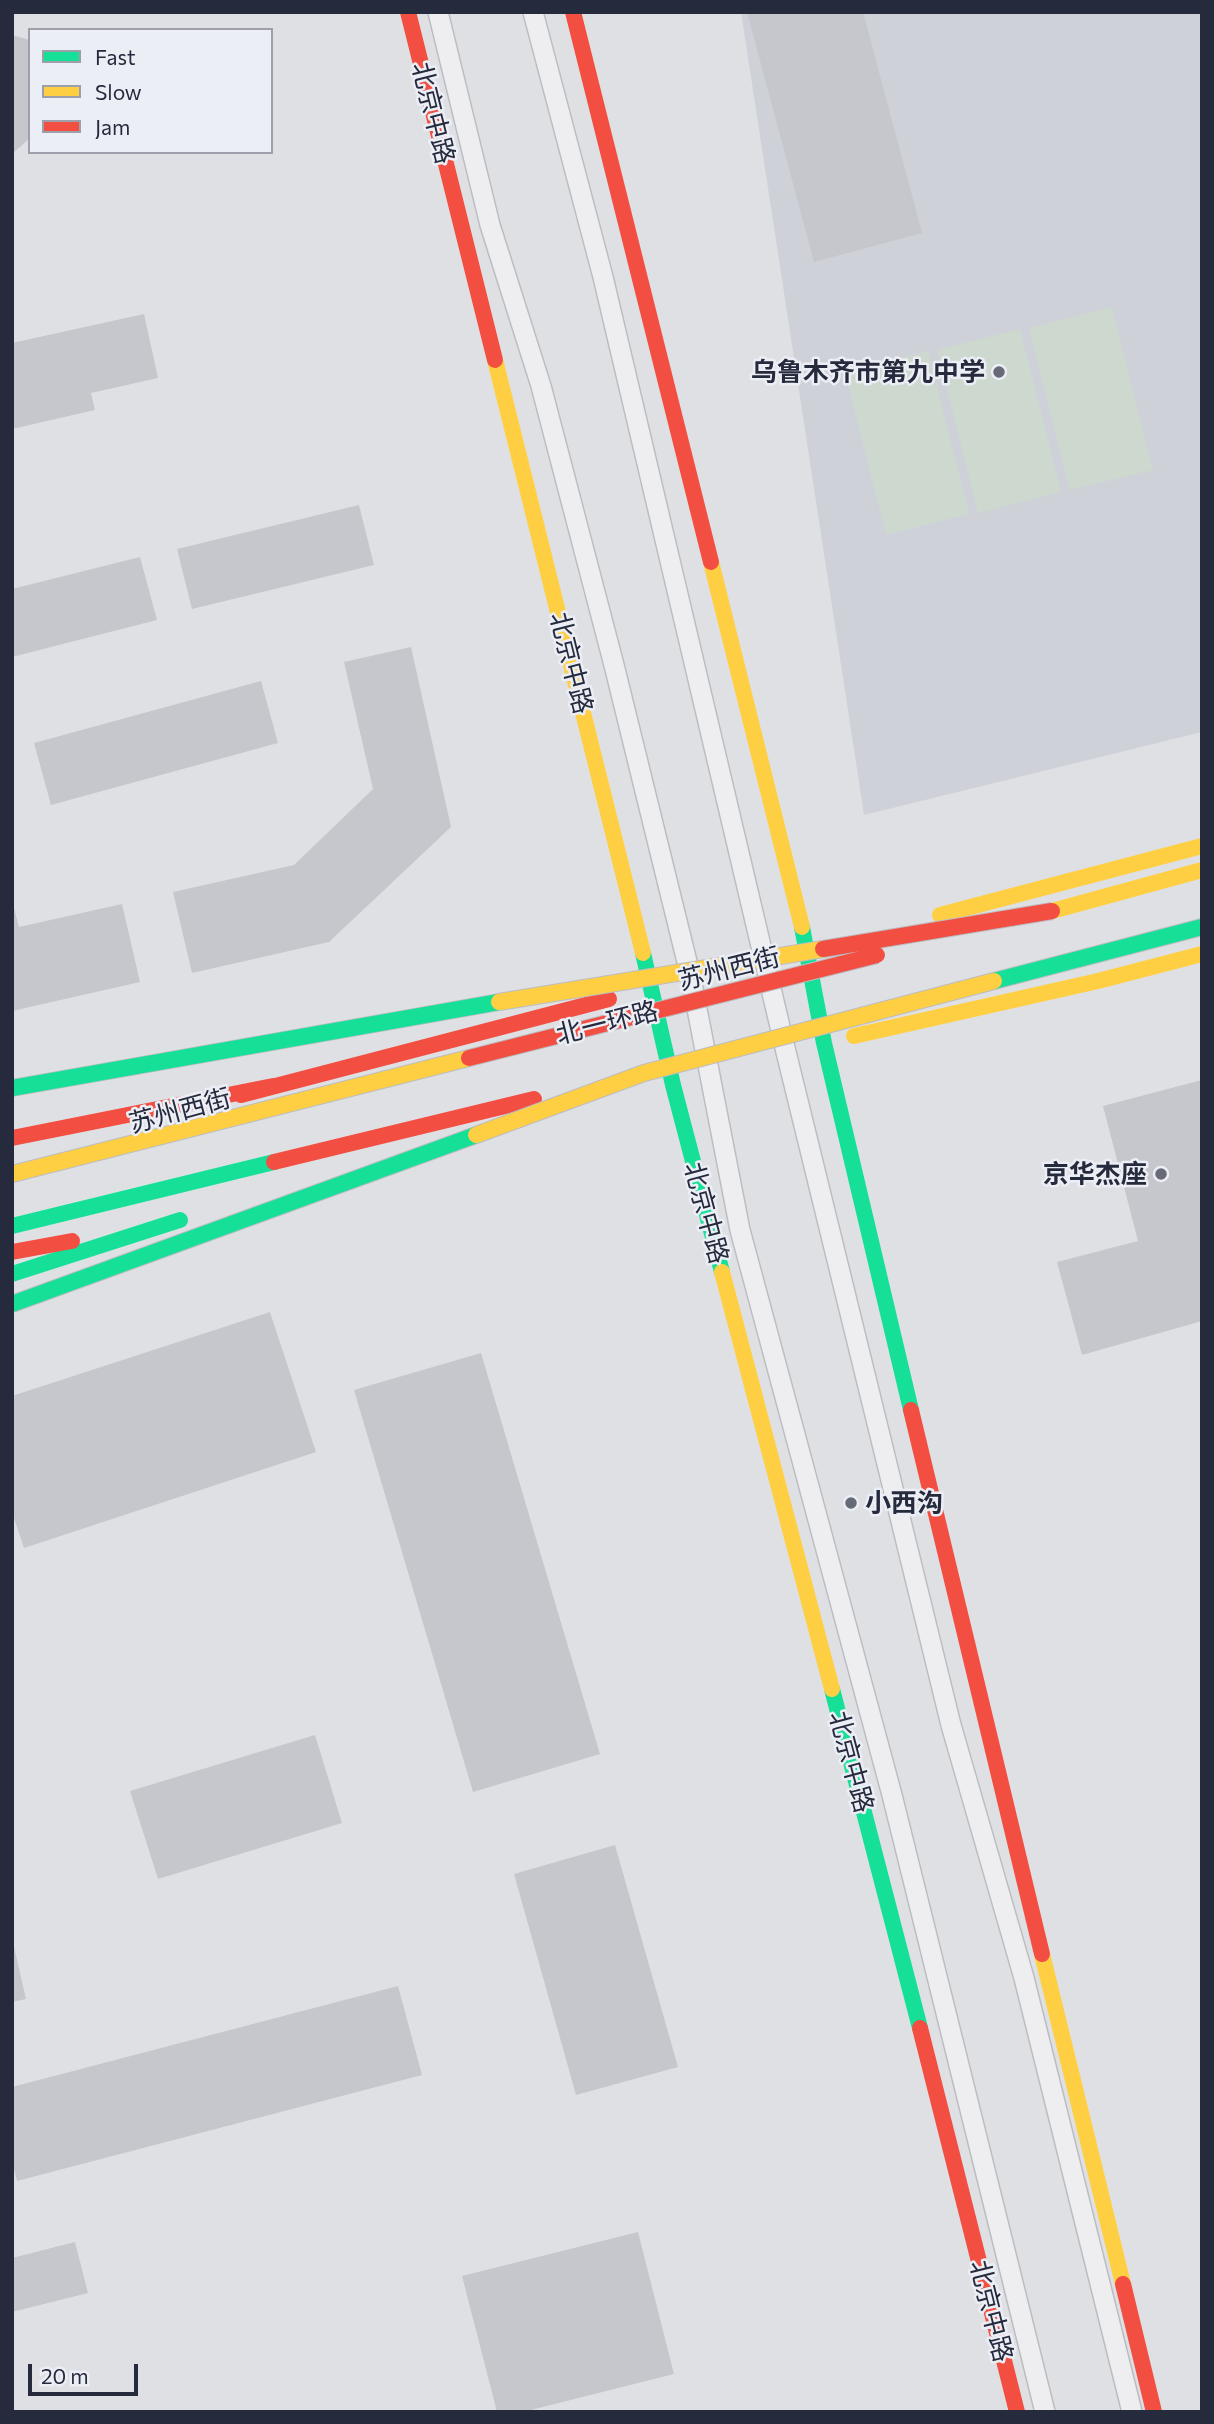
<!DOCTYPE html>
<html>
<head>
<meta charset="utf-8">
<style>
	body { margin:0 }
	#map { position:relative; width:1214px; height:2424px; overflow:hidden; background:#dfe0e4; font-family:Commissioner,sans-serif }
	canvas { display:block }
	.frame { position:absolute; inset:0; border:14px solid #262a3d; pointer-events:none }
	.legend { position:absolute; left:28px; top:28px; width:245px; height:126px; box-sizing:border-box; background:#eceef5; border:2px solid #9da0ab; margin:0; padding:9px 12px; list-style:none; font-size:21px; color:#262a3d }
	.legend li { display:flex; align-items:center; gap:14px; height:35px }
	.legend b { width:35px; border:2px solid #9da0ab }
	.scale { position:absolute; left:28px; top:2364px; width:110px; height:32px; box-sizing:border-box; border:4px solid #262a3d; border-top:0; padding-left:9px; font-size:21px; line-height:24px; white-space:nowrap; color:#262a3d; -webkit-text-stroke:5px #eceef5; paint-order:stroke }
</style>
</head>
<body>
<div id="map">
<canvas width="1214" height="2424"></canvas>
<div class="frame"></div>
<ul class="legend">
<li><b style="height:9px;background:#16e098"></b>Fast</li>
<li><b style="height:9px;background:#ffcf43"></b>Slow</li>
<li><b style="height:9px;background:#f24e42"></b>Jam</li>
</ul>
<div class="scale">20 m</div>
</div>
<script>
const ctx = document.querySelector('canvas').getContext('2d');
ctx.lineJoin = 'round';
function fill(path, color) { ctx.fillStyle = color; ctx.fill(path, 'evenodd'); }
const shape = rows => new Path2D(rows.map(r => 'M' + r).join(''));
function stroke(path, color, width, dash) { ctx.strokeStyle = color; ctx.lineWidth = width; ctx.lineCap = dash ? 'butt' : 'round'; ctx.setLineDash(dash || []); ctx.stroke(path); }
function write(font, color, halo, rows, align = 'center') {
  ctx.font = font + ' Commissioner,"Noto Sans SC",sans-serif'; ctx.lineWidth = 5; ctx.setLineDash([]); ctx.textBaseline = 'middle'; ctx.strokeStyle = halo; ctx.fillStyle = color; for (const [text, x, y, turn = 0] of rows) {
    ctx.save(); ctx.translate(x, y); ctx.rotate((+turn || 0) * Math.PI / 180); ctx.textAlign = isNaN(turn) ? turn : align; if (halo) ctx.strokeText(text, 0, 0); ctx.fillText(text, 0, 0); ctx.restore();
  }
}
const built = shape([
	[741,12,1202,12,1202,732,864,815]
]);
const green = shape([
	[1112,307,1153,470,1070,490,1029,328],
	[1020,329,1061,492,978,513,937,350],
	[928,351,969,514,886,535,845,372]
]);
const building = shape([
	[747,12,863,12,922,233,814,262],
	[12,35,30,40,30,138,12,154],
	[144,314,158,378,91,393,95,410,12,429,12,343],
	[359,505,374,565,192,609,177,549],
	[140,557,157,620,12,657,12,589],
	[411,647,451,827,329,942,192,973,173,892,294,865,373,789,344,662],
	[261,681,278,743,51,805,34,743],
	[13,904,19,927,122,904,140,982,12,1011],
	[1202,1080,1202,1321,1082,1355,1057,1262,1138,1241,1103,1106],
	[270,1312,316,1452,24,1548,12,1512,12,1396],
	[481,1353,600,1754,473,1792,354,1390],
	[315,1735,342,1823,158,1879,130,1791],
	[615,1845,678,2067,576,2095,514,1874],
	[12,1938,26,1999,12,2002],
	[398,1986,422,2075,17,2181,12,2161,12,2087],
	[638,2232,674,2374,523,2412,497,2412,462,2276],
	[75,2242,88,2293,12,2312,12,2258]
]);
const lane = shape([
	[438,12,490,225,541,386,614,665,691,978,740,1230,892,1795,1045,2412],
	[533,12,603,277,786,1052,951,1725,1024,1978,1132,2412]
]);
const fast = shape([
	[802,927,824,1043,911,1410],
	[643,953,673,1085,722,1272],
	[12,1226,274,1162],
	[12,1274,180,1220],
	[832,1689,920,2028]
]);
const slow = shape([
	[495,360,643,953],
	[711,562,802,927],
	[1052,911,1202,870],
	[940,915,1202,846],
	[854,1036,1098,981,1202,954],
	[722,1272,832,1689],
	[1042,1954,1123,2284]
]);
const jam = shape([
	[408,12,495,360],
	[573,12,711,562],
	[241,1095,609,999],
	[12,1138,273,1086],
	[274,1162,534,1099],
	[12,1252,72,1241],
	[911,1410,1042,1954],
	[920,2028,1017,2412],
	[1123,2284,1154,2412]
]);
const fastBridge = shape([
	[994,981,1202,927],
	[12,1088,499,1002],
	[12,1304,476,1135]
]);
const slowBridge = shape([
	[499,1002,823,949],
	[476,1135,644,1073,994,981],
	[12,1174,469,1058]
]);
const jamBridge = shape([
	[823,949,1052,911],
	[469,1058,877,955]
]);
const markers = [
	[999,372,7,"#676a77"],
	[1161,1174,7,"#676a77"],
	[851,1503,7,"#676a77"]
];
const streetNames = [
	["北京中路",433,113,76],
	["北京中路",571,663,76],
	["苏州西街",729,969,-14],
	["北一环路",607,1023,-14],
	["苏州西街",180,1111,-15],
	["北京中路",706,1213,75],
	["北京中路",851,1762,75],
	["北京中路",991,2311,76]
];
const poiNames = [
	["乌鲁木齐市第九中学",985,372],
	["京华杰座",1147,1174],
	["小西沟",865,1503,"left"]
];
fill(built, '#cfd1d9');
fill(green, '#cdd8cf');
fill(building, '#c6c7cd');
stroke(lane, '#bcbdc1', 22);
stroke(lane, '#eeeef1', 19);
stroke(fast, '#16e098', 16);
stroke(slow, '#ffcf43', 16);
stroke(jam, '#f24e42', 16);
stroke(fastBridge, '#bbbdc2', 18, []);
stroke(slowBridge, '#bbbdc2', 18, []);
stroke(jamBridge, '#bbbdc2', 18, []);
stroke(fastBridge, '#16e098', 16);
stroke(slowBridge, '#ffcf43', 16);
stroke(jamBridge, '#f24e42', 16);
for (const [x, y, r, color] of markers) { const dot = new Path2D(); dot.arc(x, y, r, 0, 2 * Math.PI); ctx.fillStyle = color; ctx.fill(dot); stroke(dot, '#eceef5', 2.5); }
write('26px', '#262a3d', '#eceef5', streetNames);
write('bold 26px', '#262a3d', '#eceef5', poiNames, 'right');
</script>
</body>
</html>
